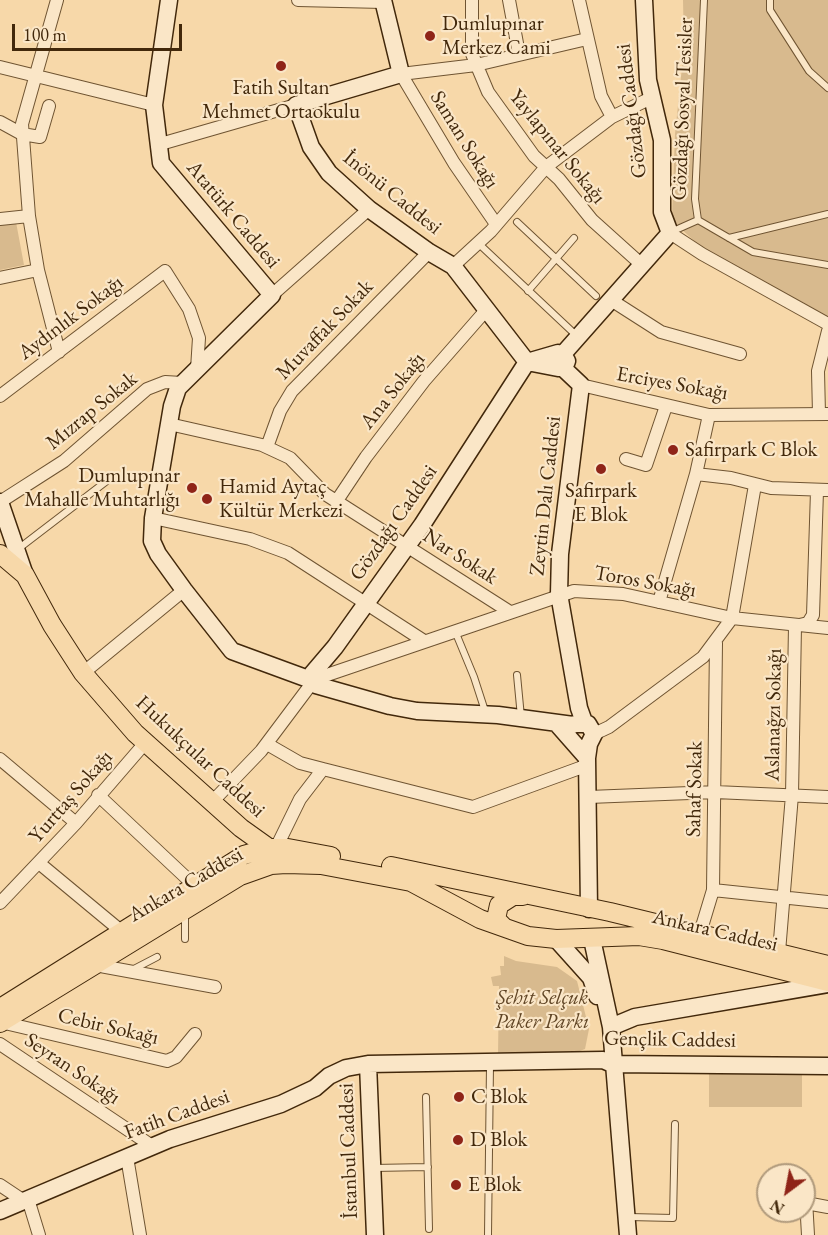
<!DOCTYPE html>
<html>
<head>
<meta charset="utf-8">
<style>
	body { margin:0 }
	#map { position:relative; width:828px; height:1235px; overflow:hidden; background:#f7d8a9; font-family:"EB Garamond",serif }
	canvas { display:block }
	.north { position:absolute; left:756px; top:1163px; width:60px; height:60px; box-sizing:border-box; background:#fae6c7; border:2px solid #b09a7c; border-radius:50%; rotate:212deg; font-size:16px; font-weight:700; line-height:24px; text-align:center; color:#42280b }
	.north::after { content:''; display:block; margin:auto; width:21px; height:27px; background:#8f2418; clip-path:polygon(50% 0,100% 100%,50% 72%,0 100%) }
	.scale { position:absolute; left:12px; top:24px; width:170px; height:27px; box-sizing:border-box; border:3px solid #42280b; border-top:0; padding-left:8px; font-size:18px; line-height:21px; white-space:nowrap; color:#42280b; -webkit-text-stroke:4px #fae6c7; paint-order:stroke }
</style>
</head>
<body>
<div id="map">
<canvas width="828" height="1235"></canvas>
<div class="north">N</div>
<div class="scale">100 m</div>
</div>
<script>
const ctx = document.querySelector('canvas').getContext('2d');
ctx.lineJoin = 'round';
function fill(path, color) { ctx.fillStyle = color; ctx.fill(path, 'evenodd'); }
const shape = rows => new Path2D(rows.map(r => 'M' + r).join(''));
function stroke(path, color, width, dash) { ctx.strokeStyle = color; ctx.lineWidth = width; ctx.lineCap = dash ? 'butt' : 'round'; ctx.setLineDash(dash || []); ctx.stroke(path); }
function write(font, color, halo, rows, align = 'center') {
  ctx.font = font + ' "EB Garamond",serif'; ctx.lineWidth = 4.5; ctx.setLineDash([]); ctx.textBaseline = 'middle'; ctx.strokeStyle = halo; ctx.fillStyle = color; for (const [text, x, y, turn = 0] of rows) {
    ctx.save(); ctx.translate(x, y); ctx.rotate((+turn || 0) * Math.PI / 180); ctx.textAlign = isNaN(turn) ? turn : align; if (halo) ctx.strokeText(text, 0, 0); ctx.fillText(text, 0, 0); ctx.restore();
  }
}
const green = shape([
	[683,0,828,0,828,316,703,249,679,227,672,216,675,134,684,48],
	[16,222,24,265,0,270,0,225],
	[504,956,516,961,557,967,577,981,589,1029,585,1049,572,1054,498,1055,499,986,493,986,491,977,501,975,500,966,504,966],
	[709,1067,802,1067,802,1107,709,1107]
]);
const lane = shape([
	[770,0,770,10,809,71,828,88],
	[698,220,695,199,704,0],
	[698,220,753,252,828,265],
	[517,222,596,296],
	[671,232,698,220],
	[729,238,828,214],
	[478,243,578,337],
	[528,291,574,238],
	[18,549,108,480],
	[455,631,474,677,486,714],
	[517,675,521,717],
	[185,913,185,939],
	[132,970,157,957],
	[426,1097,429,1229],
	[373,1168,428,1167],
	[629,1217,673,1218,675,1124],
	[488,1235,490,1065]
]);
const street = shape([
	[298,0,383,2],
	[472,0,472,54,488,92,534,156,559,179,592,220,642,265],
	[509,0,519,54],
	[579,0,601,96,612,117],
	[0,67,154,105],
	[0,122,22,134,40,137,49,106],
	[157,145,296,105],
	[0,219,29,216],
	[496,224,454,163,401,74,476,65,587,39],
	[670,233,702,254,828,324],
	[453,266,491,231,546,167,612,117,651,98],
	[38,270,29,216,22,124,57,0],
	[0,278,38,270,59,352],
	[272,295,369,209],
	[611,300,661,332,740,354],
	[581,385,709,415,828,414],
	[0,396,165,271,189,309,199,338,197,369],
	[819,414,818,371,828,331],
	[169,424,262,445,290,458,325,494,510,612],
	[267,447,280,411,292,391,429,252],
	[626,459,646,465,666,406],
	[696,474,709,415],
	[0,502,64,461,147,389,165,382,182,383],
	[336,502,366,457,424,381,487,309],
	[153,518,250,539,288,553,424,641],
	[659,602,696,474,731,478,771,488,828,490],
	[83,673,184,590],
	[324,676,574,591,623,594,732,618,828,628],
	[594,734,609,727,703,657,732,618,755,485],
	[267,744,300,763,323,769],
	[0,759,76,823],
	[98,795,195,886],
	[589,797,715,792,828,797],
	[212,802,261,751,312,683],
	[276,848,300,799,323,769,473,807,588,765],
	[39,863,121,931],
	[713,890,828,902],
	[0,903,76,823,145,743],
	[700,933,713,890,716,643],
	[779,952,792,795,795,626,808,623,813,615,817,491],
	[95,965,215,987],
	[1,1022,167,1061,176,1057,195,1034],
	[0,1044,152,1146],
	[127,1157,140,1235],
	[805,1182,808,1235],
	[0,1185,24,1201],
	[28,1199,39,1235],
	[806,1203,828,1207]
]);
const secondary = shape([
	[169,0,154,105,161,163,272,295,178,388,172,406,153,518,152,541,158,554,184,590,232,651,311,680],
	[383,0,401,74,296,105,311,147,329,173,369,209,429,252,453,266,527,362,558,368,565,366,567,361,563,354,558,353,527,362],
	[563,354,670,233,662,212,662,140,648,80,644,0],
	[563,368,581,385,560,554,559,594,579,708,584,722],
	[0,502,25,575],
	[312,674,335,647,422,525,527,362],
	[312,674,311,680,316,685,390,706,417,711,498,715,573,725],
	[575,724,588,724,594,734,589,744,587,758,589,909],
	[558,725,587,758],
	[556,939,591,978,597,996],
	[592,939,611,1027,628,1235],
	[611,1027,635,1017,828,984],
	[368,1064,375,1235],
	[0,1211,170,1139,281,1104,315,1088,329,1076,346,1068,368,1064,603,1060,612,1064,828,1066]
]);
const primary = shape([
	[0,554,25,575,52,625,83,673,135,733,241,828,269,848],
	[391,866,610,912,828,965],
	[505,928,496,919,499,905,513,896,523,896],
	[5,1005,244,855,269,848,288,848,331,856],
	[0,1023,240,876,271,865,286,864,321,865,411,882,480,919,528,936,556,939,639,936,663,940,828,982]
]);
const markers = [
	[430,36,6,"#8f2418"],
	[281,66,6,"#8f2418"],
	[673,450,6,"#8f2418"],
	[601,469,6,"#8f2418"],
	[192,488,6,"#8f2418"],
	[207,499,6,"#8f2418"],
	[459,1097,6,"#8f2418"],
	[458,1140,6,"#8f2418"],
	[456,1185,6,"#8f2418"]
];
const poiNames = [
	["Dumlupınar",442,24],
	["Merkez Cami",442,48],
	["Fatih Sultan",281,88,"center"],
	["Mehmet Ortaokulu",281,112,"center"],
	["Safirpark C Blok",685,450],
	["Dumlupınar",180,476,"right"],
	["Mahalle Muhtarlığı",180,500,"right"],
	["Hamid Aytaç",219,487],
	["Kültür Merkezi",219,511],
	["Safirpark",601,491,"center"],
	["E Blok",601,515,"center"],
	["C Blok",471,1097],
	["D Blok",470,1140],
	["E Blok",468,1185]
];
const streetNames = [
	["Gözdağı Sosyal Tesisler",683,109,-88],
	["Gözdağı Caddesi",632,111,-97],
	["Saman Sokağı",464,140,58],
	["Yaylapınar Sokağı",557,147,51],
	["İnönü Caddesi",392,193,39],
	["Atatürk Caddesi",233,215,50],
	["Aydınlık Sokağı",71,318,-37],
	["Muvaffak Sokak",325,330,-46],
	["Erciyes Sokağı",672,384,10],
	["Ana Sokağı",393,391,-52],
	["Mızrap Sokak",92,411,-39],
	["Zeytin Dalı Caddesi",546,496,-84],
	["Gözdağı Caddesi",394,523,-55],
	["Nar Sokak",460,557,33],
	["Toros Sokağı",645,582,10],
	["Aslanağzı Sokağı",774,715,-89],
	["Hukukçular Caddesi",200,757,43],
	["Sahaf Sokak",695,789,-89],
	["Yurttaş Sokağı",71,797,-49],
	["Ankara Caddesi",186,885,-30],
	["Ankara Caddesi",715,931,13],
	["Cebir Sokağı",108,1027,13],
	["Gençlik Caddesi",670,1040,1],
	["Seyran Sokağı",72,1069,34],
	["Fatih Caddesi",177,1115,-20],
	["İstanbul Caddesi",349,1151,-92]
];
const parkNames = [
	["Şehit Selçuk",542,998],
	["Paker Parkı",542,1022]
];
fill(green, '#d8ba8e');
stroke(lane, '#6f5432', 8);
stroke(street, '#6f5432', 14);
stroke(secondary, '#42280b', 19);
stroke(primary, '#42280b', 20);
stroke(lane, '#fae6c7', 6);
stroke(street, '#fae6c7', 12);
stroke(secondary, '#fae6c7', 16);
stroke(primary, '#f7d8a9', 18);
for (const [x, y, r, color] of markers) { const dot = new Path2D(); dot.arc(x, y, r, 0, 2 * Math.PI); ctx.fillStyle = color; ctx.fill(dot); stroke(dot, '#fae6c7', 2); }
write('21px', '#42280b', '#fae6c7', poiNames, 'left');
write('21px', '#42280b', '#fae6c7', streetNames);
write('italic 21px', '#604525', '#fae6c7', parkNames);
</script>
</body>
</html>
